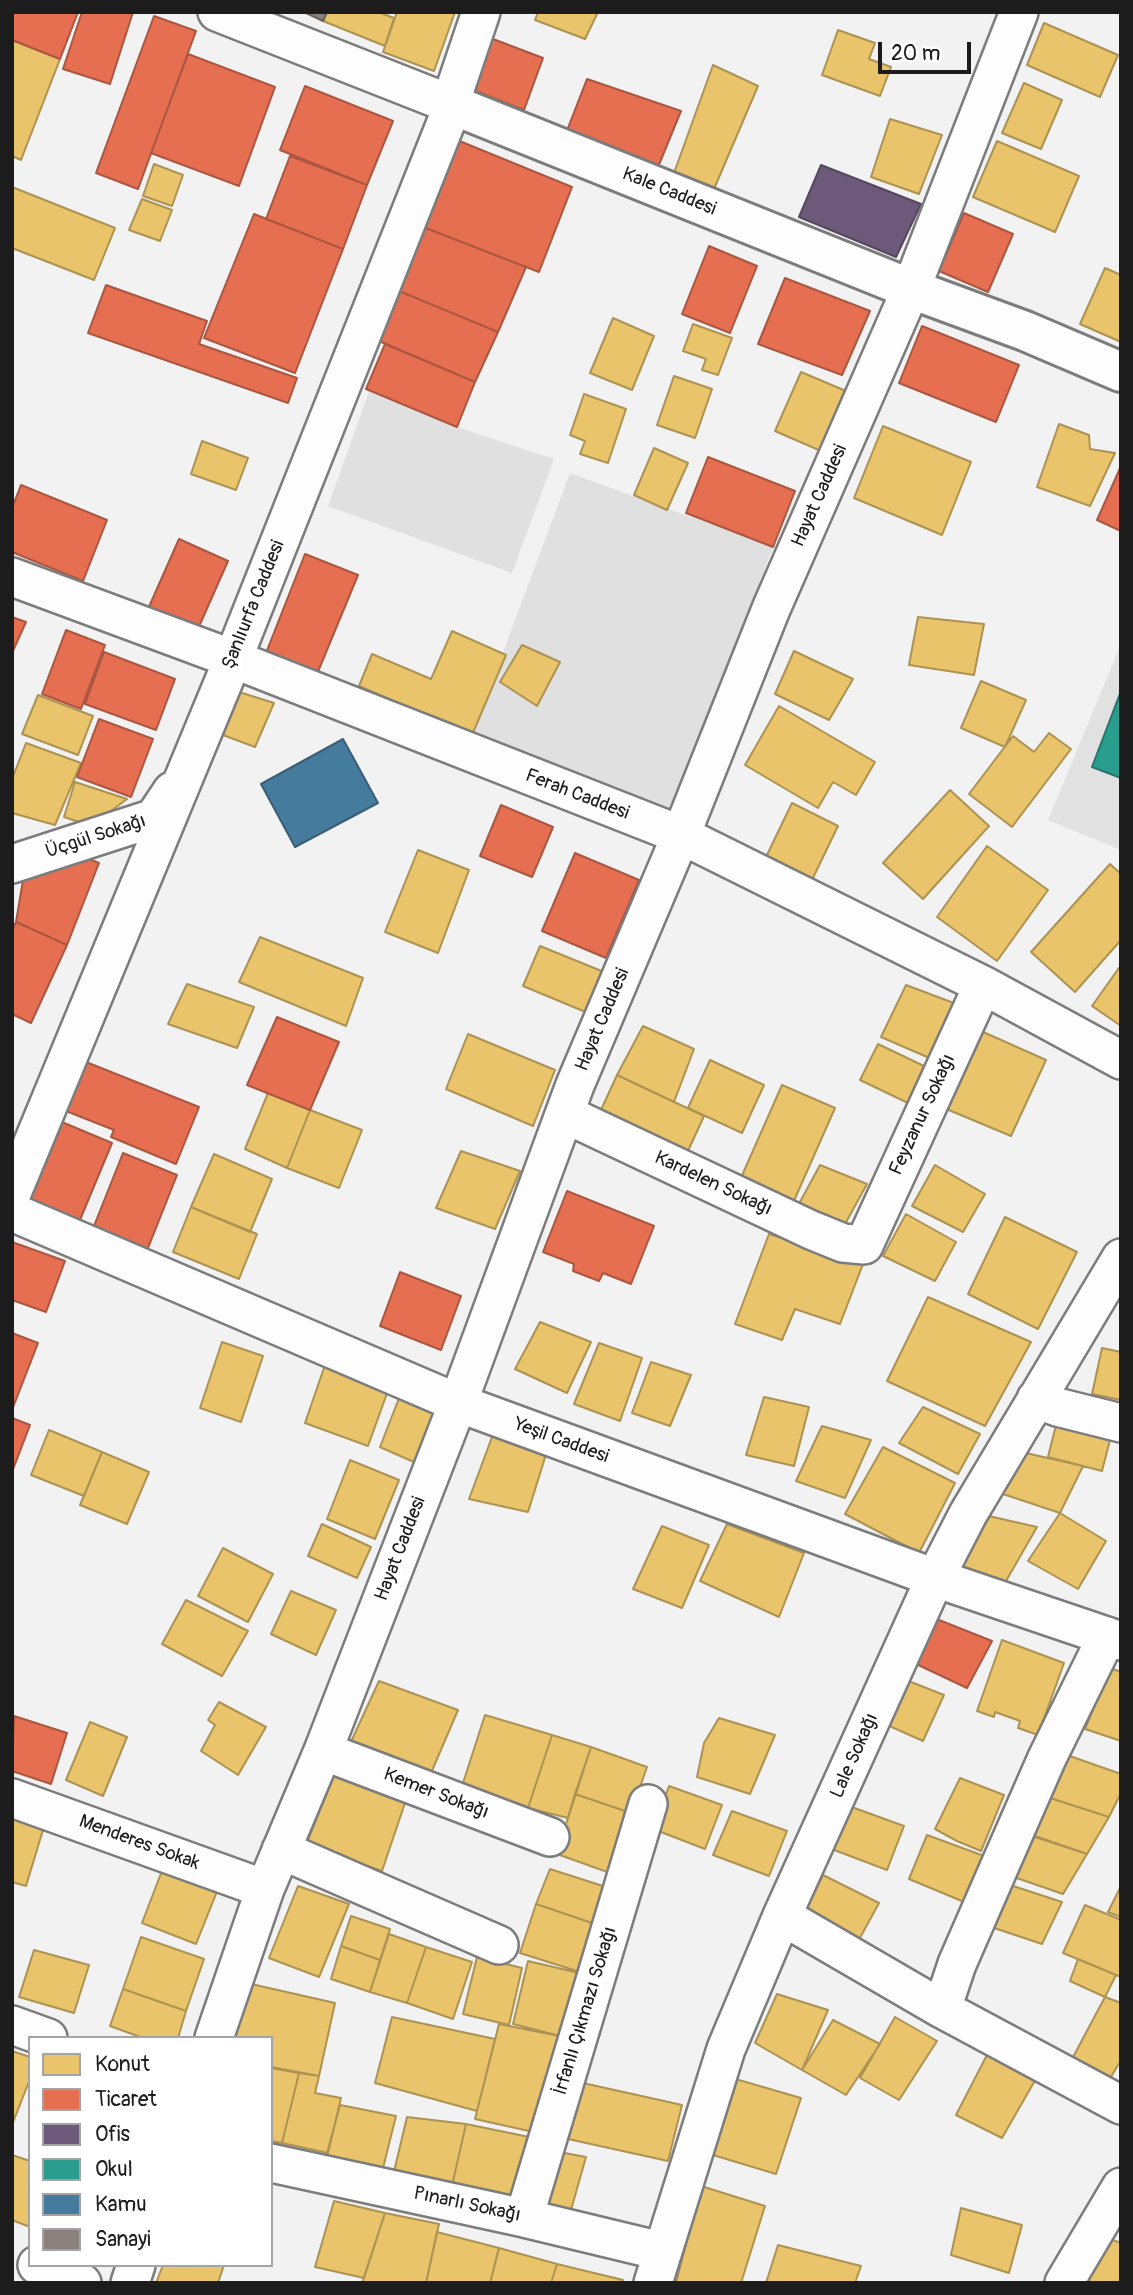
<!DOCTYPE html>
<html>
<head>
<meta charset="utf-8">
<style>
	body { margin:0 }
	#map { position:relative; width:1133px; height:2295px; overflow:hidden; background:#f2f2f2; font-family:Pangolin,sans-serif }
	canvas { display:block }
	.frame { position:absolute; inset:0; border:14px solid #1c1c1c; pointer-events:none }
	.legend { position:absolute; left:28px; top:2036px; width:245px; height:231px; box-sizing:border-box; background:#fff; border:2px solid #a4a4a4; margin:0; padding:9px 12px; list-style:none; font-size:21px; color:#1c1c1c }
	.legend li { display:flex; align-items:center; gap:14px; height:35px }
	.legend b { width:35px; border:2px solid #a4a4a4 }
	.scale { position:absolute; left:878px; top:42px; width:93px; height:32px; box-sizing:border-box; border:4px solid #1c1c1c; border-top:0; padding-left:9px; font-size:21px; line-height:24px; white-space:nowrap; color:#1c1c1c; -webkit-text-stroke:5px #fff; paint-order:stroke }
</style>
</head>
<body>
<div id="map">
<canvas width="1133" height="2295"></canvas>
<div class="frame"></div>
<ul class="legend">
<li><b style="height:19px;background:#e9c46a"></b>Konut</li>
<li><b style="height:19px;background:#e76f51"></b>Ticaret</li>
<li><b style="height:19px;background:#6d597a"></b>Ofis</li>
<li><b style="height:19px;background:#2a9d8f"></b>Okul</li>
<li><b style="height:19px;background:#457b9d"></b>Kamu</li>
<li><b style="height:19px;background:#8a817c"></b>Sanayi</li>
</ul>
<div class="scale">20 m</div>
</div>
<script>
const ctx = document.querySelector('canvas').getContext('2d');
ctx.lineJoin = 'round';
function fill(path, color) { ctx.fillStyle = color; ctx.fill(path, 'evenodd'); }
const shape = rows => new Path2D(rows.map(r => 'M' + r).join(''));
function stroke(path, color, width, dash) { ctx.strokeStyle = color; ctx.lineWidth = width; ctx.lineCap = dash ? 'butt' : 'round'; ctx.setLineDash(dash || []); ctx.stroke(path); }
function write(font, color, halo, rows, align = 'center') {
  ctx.font = font + ' Pangolin,sans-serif'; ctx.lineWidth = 7; ctx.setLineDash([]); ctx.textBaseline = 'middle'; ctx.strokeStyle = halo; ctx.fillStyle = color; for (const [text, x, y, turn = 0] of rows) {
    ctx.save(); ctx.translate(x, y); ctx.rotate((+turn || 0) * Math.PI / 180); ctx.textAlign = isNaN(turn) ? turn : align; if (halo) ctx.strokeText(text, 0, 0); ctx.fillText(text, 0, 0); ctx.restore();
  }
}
const built = shape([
	[1121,644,1121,850,1048,820]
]);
const green = shape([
	[369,392,457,427,554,459,512,573,328,506],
	[570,473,773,547,672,814,472,735]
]);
const homes = shape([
	[327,12,378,12,394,18,385,46,323,21,327,12],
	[397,12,455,12,434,71,383,52,397,12],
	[538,12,598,12,585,39,535,20,538,12],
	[1044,23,1118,55,1100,97,1027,65,1044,23],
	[838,30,875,43,869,59,891,67,880,96,822,75,838,30],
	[12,40,60,59,21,160,12,156,12,40],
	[713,65,758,86,714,189,674,173,713,65],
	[1024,83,1062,100,1041,149,1002,133,1024,83],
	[890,119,942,135,919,194,871,177,890,119],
	[997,141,1079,176,1055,232,973,197,997,141],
	[154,164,183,175,172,206,143,196,154,164],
	[12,187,115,228,94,280,12,248,12,187],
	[142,199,172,210,160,241,129,230,142,199],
	[1105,268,1121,275,1121,342,1080,324,1105,268],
	[613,318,654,336,632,390,590,373,613,318],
	[693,324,732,338,718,375,702,370,706,359,683,351,693,324],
	[801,372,846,391,821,451,775,431,801,372],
	[674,376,712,389,695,438,657,425,674,376],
	[584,394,626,409,608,463,580,454,585,441,570,435,584,394],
	[1059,424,1089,435,1090,449,1115,453,1090,506,1037,487,1059,424],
	[883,426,971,462,942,535,854,498,883,426],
	[202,441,248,458,236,490,191,474,202,441],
	[654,448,688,463,667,510,634,495,654,448],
	[918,617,984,624,974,675,909,665,918,617],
	[452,631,506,655,472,735,359,686,372,654,431,679,452,631],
	[522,645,560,662,537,706,500,682,522,645],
	[794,651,853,679,829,720,775,694,794,651],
	[981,681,1026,700,1005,747,961,728,981,681],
	[239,692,274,703,255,747,223,735,239,692],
	[38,695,93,716,78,755,22,734,38,695],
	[779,706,875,762,856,795,833,782,818,808,745,765,779,706],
	[1049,733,1071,749,1012,827,969,794,1013,736,1034,752,1049,733],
	[26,743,81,763,55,825,12,813,12,779,26,743],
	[75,782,127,799,91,826,64,817,75,782],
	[950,790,989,826,923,899,883,863,950,790],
	[792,803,838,826,811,882,765,859,792,803],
	[987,846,1048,890,997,961,937,917,987,846],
	[418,850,469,870,438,953,385,932,418,850],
	[1110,864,1121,874,1121,940,1075,992,1031,952,1110,864],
	[260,937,363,978,346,1026,239,982,260,937],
	[540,946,604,972,588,1013,523,986,540,946],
	[1121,965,1121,1026,1092,1006,1121,965],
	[187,984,254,1007,237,1048,168,1024,187,984],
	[906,985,959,1005,934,1060,881,1037,906,985],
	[643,1026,694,1049,674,1102,617,1075,643,1026],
	[981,1031,1046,1060,1011,1136,944,1108,981,1031],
	[468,1034,555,1070,533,1126,446,1089,468,1034],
	[878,1044,926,1067,908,1103,860,1080,878,1044],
	[710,1060,764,1085,742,1133,688,1108,710,1060],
	[617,1075,704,1116,682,1164,595,1123,617,1075],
	[782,1085,835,1108,793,1203,740,1180,782,1085],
	[268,1093,310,1110,287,1168,245,1149,268,1093],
	[310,1110,362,1130,339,1188,287,1168,310,1110],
	[461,1151,520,1171,495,1229,436,1208,461,1151],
	[214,1154,272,1179,250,1232,191,1207,214,1154],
	[820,1165,867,1184,839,1235,794,1213,820,1165],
	[935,1165,985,1194,963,1232,912,1206,935,1165],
	[191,1207,257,1234,239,1279,173,1252,191,1207],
	[906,1214,956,1242,935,1281,883,1256,906,1214],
	[1005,1217,1077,1252,1038,1329,968,1294,1005,1217],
	[769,1234,863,1264,840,1324,795,1309,782,1340,735,1324,769,1234],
	[928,1297,1031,1342,985,1426,887,1381,928,1297],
	[540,1322,591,1342,567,1393,515,1369,540,1322],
	[222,1342,263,1356,241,1422,200,1408,222,1342],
	[599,1343,642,1358,620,1421,574,1404,599,1343],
	[1102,1348,1121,1352,1121,1400,1092,1394,1102,1348],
	[326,1362,390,1385,368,1446,305,1423,326,1362],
	[651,1362,691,1375,670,1426,632,1413,651,1362],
	[401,1393,438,1408,416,1463,380,1447,401,1393],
	[764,1397,809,1407,794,1466,746,1455,764,1397],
	[923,1407,980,1434,958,1474,899,1443,923,1407],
	[1058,1417,1112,1432,1102,1471,1048,1457,1058,1417],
	[822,1426,871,1440,845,1498,796,1481,822,1426],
	[495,1429,548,1448,528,1512,469,1499,495,1429],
	[49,1430,102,1452,84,1496,31,1475,49,1430],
	[883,1447,955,1483,919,1553,845,1514,883,1447],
	[1017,1451,1083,1466,1060,1513,1000,1493,1017,1451],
	[102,1452,149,1472,127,1524,80,1505,102,1452],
	[350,1460,399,1480,375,1539,327,1519,350,1460],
	[1060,1513,1106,1541,1078,1589,1028,1561,1060,1513],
	[980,1514,1037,1527,1002,1588,953,1568,980,1514],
	[322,1524,371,1547,357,1578,308,1556,322,1524],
	[727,1524,804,1553,779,1617,700,1581,727,1524],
	[662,1526,709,1545,682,1608,633,1589,662,1526],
	[223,1548,273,1574,248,1622,198,1596,223,1548],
	[291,1591,336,1610,316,1655,271,1634,291,1591],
	[186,1600,248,1631,222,1676,162,1644,186,1600],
	[1002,1640,1064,1663,1038,1735,1018,1728,1020,1721,995,1712,994,1717,977,1711,1002,1640],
	[1110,1668,1121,1672,1121,1741,1085,1729,1110,1668],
	[906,1680,944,1695,923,1741,885,1724,906,1680],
	[379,1681,458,1710,431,1773,349,1746,379,1681],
	[219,1702,266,1727,238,1775,201,1751,215,1725,208,1720,219,1702],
	[485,1715,552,1735,528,1808,462,1786,485,1715],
	[719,1718,775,1735,750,1794,697,1777,704,1743,719,1718],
	[90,1722,127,1737,103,1796,66,1780,90,1722],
	[552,1735,591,1747,568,1818,528,1808,552,1735],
	[591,1747,647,1767,631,1813,575,1794,591,1747],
	[1064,1754,1121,1774,1121,1793,1109,1817,1047,1797,1064,1754],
	[334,1775,406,1800,382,1871,306,1845,334,1775],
	[960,1778,1004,1795,981,1851,957,1841,935,1829,960,1778],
	[669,1786,722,1805,705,1849,653,1829,669,1786],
	[575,1794,631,1813,610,1873,557,1854,575,1794],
	[1047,1797,1109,1817,1087,1854,1032,1835,1047,1797],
	[846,1805,904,1826,887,1870,829,1848,846,1805],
	[12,1809,46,1820,26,1886,12,1882,12,1809],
	[732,1811,787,1831,769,1876,713,1855,732,1811],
	[1026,1834,1087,1854,1063,1894,1008,1875,1026,1834],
	[927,1835,984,1856,969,1904,909,1879,927,1835],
	[163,1868,218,1889,196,1944,142,1923,163,1868],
	[550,1869,606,1887,595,1924,536,1904,550,1869],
	[823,1875,879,1903,855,1947,801,1918,823,1875],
	[1004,1883,1062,1902,1042,1944,985,1925,1004,1883],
	[298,1886,349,1904,319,1977,269,1958,298,1886],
	[1121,1886,1121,1917,1108,1912,1121,1886],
	[536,1904,595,1924,580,1972,520,1953,536,1904],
	[1085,1905,1121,1920,1121,1977,1063,1953,1085,1905],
	[351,1916,390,1929,380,1960,341,1946,351,1916],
	[389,1934,426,1947,407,2003,370,1992,389,1934],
	[141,1937,204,1959,186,2011,123,1989,141,1937],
	[341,1946,380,1960,370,1992,331,1979,341,1946],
	[426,1947,472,1962,453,2019,407,2003,426,1947],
	[34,1950,89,1965,74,2013,19,1997,34,1950],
	[477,1957,522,1968,509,2025,463,2014,477,1957],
	[1078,1959,1116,1975,1105,1997,1070,1981,1078,1959],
	[528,1961,579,1973,564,2037,513,2024,528,1961],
	[238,1981,335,2003,319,2076,271,2067,271,2038,224,2038,238,1981],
	[123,1989,186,2011,178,2038,143,2038,110,2026,123,1989],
	[777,1994,828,2010,802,2070,755,2043,777,1994],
	[1105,1997,1121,2003,1121,2060,1111,2077,1072,2059,1105,1997],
	[392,2017,495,2039,477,2111,375,2083,392,2017],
	[895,2017,937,2041,899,2100,860,2078,895,2017],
	[833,2020,880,2044,846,2095,802,2070,833,2020],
	[499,2024,564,2037,538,2133,475,2119,499,2024],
	[12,2051,30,2057,30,2079,12,2125,12,2051],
	[988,2053,1037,2077,1002,2138,956,2115,988,2053],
	[271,2068,299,2073,282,2143,271,2141,271,2068],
	[299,2073,319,2076,315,2093,341,2098,328,2153,282,2143,299,2073],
	[725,2076,801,2098,776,2174,703,2152,725,2076],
	[583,2083,682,2105,668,2161,568,2139,583,2083],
	[340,2105,396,2116,382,2172,325,2161,340,2105],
	[407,2117,466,2124,451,2190,392,2180,407,2117],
	[466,2124,534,2138,519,2206,451,2190,466,2124],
	[554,2151,586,2157,569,2217,539,2212,554,2151],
	[12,2155,30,2161,30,2227,12,2220,12,2155],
	[701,2186,765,2206,741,2283,676,2283,701,2186],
	[334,2201,385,2213,364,2278,315,2267,334,2201],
	[961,2208,1022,2225,1009,2273,951,2255,961,2208],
	[385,2213,439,2224,426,2283,362,2283,385,2213],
	[437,2232,499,2248,490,2283,426,2283,437,2232],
	[1110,2239,1121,2243,1121,2283,1086,2283,1110,2239],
	[778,2245,861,2266,855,2283,766,2283,778,2245],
	[499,2248,557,2264,551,2283,490,2283,499,2248],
	[557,2264,623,2280,622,2283,551,2283,557,2264],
	[163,2265,224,2265,218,2283,156,2283,163,2265]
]);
const shops = shape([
	[12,12,78,12,60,59,12,40,12,12],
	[82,12,133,12,110,84,63,69,82,12],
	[154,16,196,31,138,189,96,173,154,16],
	[493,39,543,58,524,110,473,90,493,39],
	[188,54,275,87,239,186,151,153,188,54],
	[587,79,681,111,658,167,566,133,587,79],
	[305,86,393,121,367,185,280,150,305,86],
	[457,140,572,187,539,272,423,227,457,140],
	[290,156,367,185,343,249,266,219,290,156],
	[964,213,1013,234,988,292,939,271,964,213],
	[254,214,343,249,295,373,204,338,254,214],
	[423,227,526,267,498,332,399,291,423,227],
	[709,246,757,266,730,333,682,314,709,246],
	[785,278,870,311,842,375,758,344,785,278],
	[106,285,207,321,199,344,297,378,288,403,88,333,106,285],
	[399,291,498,332,475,382,379,341,399,291],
	[922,326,1019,365,996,422,899,383,922,326],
	[385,344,475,382,457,427,366,389,385,344],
	[708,457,795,491,773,547,686,513,708,457],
	[1121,466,1121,531,1097,520,1121,466],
	[21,485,107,520,83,581,12,552,12,508,21,485],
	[179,539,228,561,197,631,148,609,179,539],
	[305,554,358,575,317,674,266,653,305,554],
	[12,617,26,622,12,653,12,617],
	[66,630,105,645,81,709,42,694,66,630],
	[104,652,175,679,156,730,85,704,104,652],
	[99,719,153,739,131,797,77,777,99,719],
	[501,805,553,827,532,877,480,856,501,805],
	[575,853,639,880,606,958,542,931,575,853],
	[84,857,99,863,67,945,16,922,24,874,84,857],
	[16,922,67,945,31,1023,12,1014,12,931,16,922],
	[277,1017,339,1042,310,1110,247,1085,277,1017],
	[76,1058,199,1107,176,1164,111,1137,114,1130,56,1107,76,1058],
	[57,1120,112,1143,77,1227,23,1204,57,1120],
	[123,1153,177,1175,146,1253,92,1231,123,1153],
	[567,1191,654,1226,631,1284,603,1273,599,1281,573,1271,574,1264,543,1252,567,1191],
	[12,1242,65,1261,46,1312,12,1300,12,1242],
	[400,1272,461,1296,441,1350,380,1326,400,1272],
	[12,1333,38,1343,12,1410,12,1333],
	[12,1418,30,1425,12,1472,12,1418],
	[934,1618,992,1641,967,1688,912,1662,934,1618],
	[14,1716,67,1733,51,1784,12,1771,14,1716]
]);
const offices = shape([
	[821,165,921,204,896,257,799,217,821,165]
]);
const schools = shape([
	[1121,691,1121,778,1092,767,1121,691]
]);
const public = shape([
	[343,739,378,803,295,847,261,784,343,739]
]);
const industry = shape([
	[304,12,327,12,323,21,304,12]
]);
const minor = shape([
	[217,12,453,105],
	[12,577,233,659,681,835,983,985,1121,1060],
	[12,864,154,818,172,791],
	[565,1114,811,1230,843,1243,864,1245,983,985],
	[12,1193,233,659,453,105,456,86,481,12],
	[12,1212,458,1403,935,1578,1121,1641],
	[1036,1399,1057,1407,1121,1423],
	[323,1751,550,1837],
	[12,1798,265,1889],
	[281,1850,499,1945],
	[782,1916,942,2009,1121,2105],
	[942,2009,957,1964,998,1870,1047,1758,1107,1636],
	[12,2025,48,2038],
	[214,2038,265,1889,323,1751,458,1403,575,1085,681,835,771,609,911,289,1019,12],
	[271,2163,524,2218,661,2251],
	[524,2218,648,1804],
	[37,2265,82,2283],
	[130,2283,136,2265],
	[653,2283,726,2049,782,1916,935,1578,968,1514,1121,1258],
	[1064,2283,1121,2187]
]);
const major = shape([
	[453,105,911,289,1025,331,1121,372]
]);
const streetNames = [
	["Kale Caddesi",669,192,22],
	["Hayat Caddesi",820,496,-66],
	["Şanlıurfa Caddesi",254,605,-68],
	["Ferah Caddesi",577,795,21],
	["Üçgül Sokağı",96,837,-18],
	["Hayat Caddesi",603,1020,-67],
	["Feyzanur Sokağı",923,1115,-65],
	["Kardelen Sokağı",713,1184,25],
	["Yeşil Caddesi",561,1441,20],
	["Hayat Caddesi",401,1549,-69],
	["Lale Sokağı",855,1756,-66],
	["Kemer Sokağı",436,1794,21],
	["Menderes Sokak",139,1843,20],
	["İrfanlı Çıkmazı Sokağı",586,2011,-73],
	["Pınarlı Sokağı",467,2205,12]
];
fill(built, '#e1e1e1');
fill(green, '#e0e0e0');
fill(homes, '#e9c46a');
stroke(homes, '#ac9253', 2);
fill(shops, '#e76f51');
stroke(shops, '#aa5641', 2);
fill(offices, '#6d597a');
stroke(offices, '#55475e', 2);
fill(schools, '#2a9d8f');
stroke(schools, '#26766c', 2);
fill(public, '#457b9d');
stroke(public, '#395e76', 2);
fill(industry, '#8a817c');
stroke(industry, '#69635f', 2);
stroke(minor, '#7c7c7c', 42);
stroke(major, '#7c7c7c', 44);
stroke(minor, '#fdfdfd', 37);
stroke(major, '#fdfdfd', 38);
write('19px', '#1c1c1c', '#fff', streetNames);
</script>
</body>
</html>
